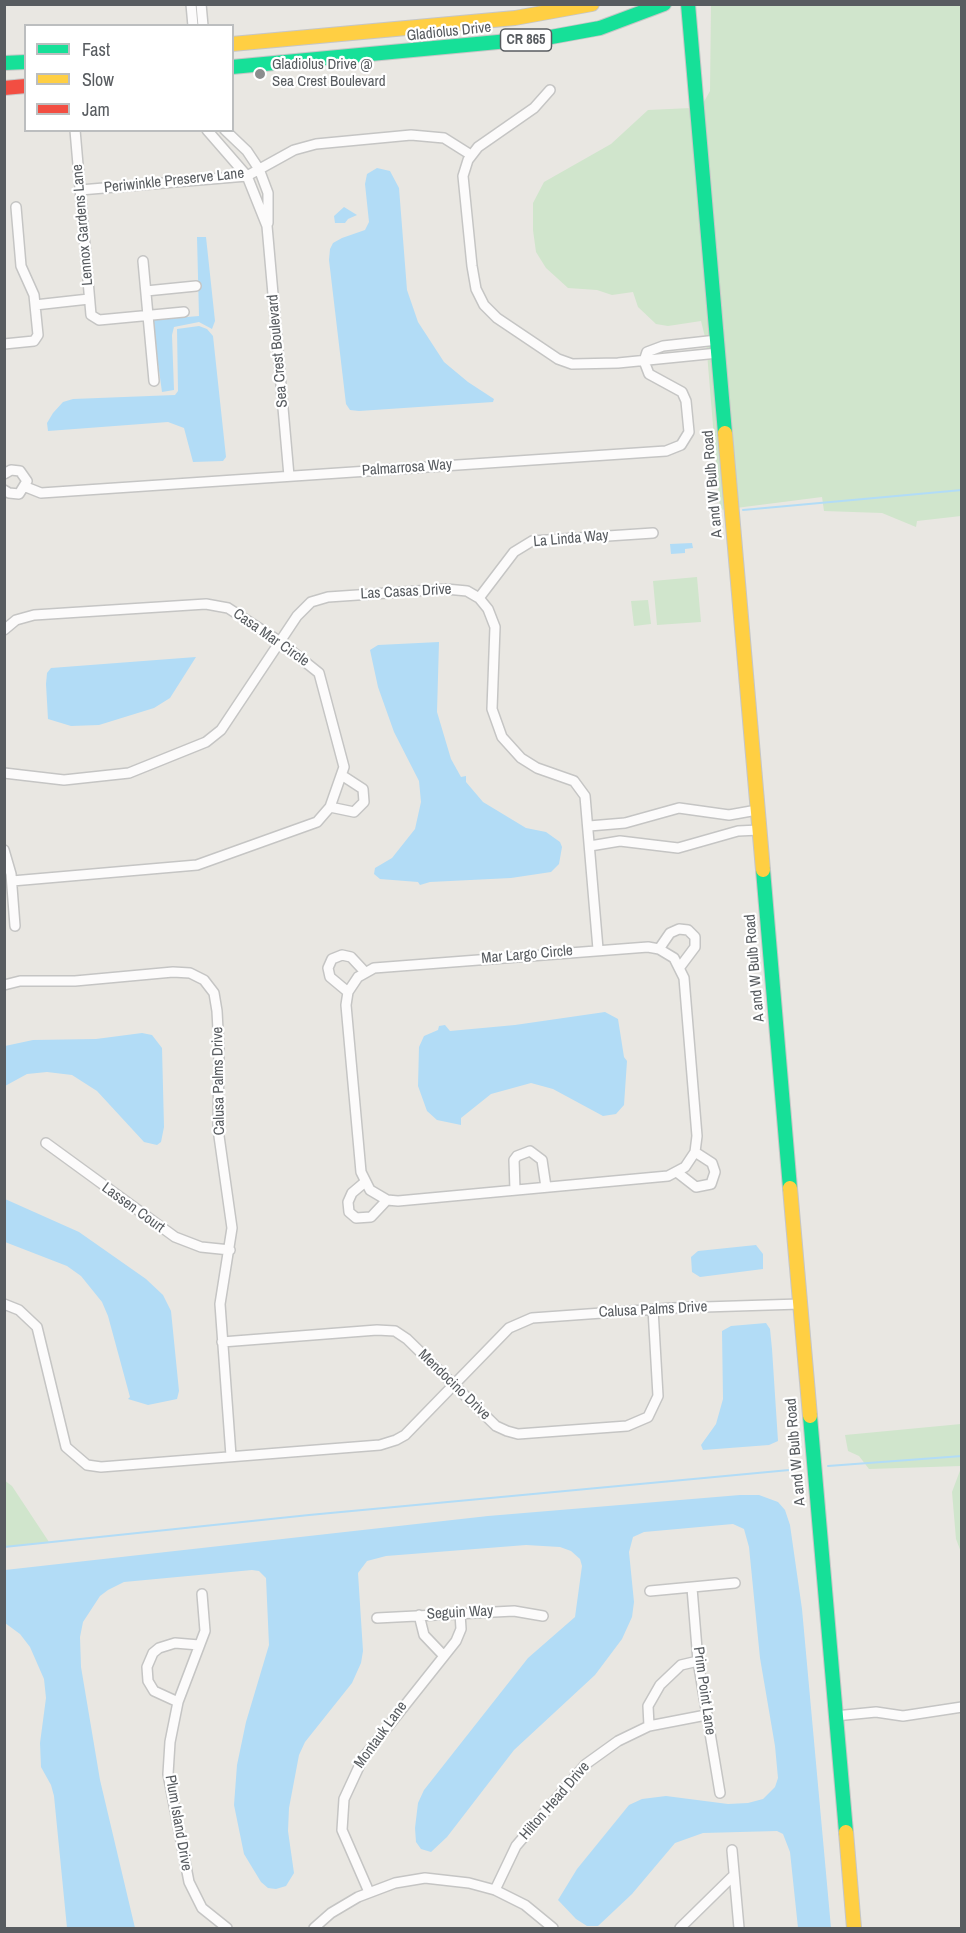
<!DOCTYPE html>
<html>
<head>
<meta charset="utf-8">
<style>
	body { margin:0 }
	#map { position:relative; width:966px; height:1933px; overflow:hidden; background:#e9e7e2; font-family:"Archivo Narrow",sans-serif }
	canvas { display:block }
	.frame { position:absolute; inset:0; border:6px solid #585c60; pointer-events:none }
	.legend { position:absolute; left:24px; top:24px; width:210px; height:108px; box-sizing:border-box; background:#fff; border:2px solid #bcbebf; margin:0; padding:8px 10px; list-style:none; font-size:18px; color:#585c60 }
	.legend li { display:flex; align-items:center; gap:12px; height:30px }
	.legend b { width:30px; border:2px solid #bcbebf }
</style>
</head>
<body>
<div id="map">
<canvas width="966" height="1933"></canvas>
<div class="frame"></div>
<ul class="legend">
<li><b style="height:8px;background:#16e098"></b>Fast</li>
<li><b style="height:8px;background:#ffcf43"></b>Slow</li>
<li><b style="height:8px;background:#f24e42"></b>Jam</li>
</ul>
</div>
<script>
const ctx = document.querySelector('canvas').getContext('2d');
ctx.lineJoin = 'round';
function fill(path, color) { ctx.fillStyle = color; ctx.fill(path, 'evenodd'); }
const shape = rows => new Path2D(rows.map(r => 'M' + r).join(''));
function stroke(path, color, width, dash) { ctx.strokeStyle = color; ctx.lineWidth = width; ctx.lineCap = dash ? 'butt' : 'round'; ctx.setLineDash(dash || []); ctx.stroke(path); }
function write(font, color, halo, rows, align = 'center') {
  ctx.font = font + ' "Archivo Narrow",sans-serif'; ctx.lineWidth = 4.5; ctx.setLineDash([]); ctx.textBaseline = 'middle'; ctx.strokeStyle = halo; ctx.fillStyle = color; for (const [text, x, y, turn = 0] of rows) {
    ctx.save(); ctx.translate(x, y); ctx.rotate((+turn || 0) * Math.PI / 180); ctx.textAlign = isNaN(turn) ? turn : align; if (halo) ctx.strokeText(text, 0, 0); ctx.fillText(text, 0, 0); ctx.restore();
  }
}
const green = shape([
	[711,5,961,5,961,516,917,521,916,527,882,513,824,511,822,497,736,508,701,107,710,91],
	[691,108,727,509,720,510,706,341,701,321,668,326,656,324,638,307,633,292,612,295,597,290,568,288,546,268,536,252,533,230,533,203,544,182,611,144,648,110],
	[697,577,701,622,657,625,653,581],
	[648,600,651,624,634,626,631,601],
	[961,1424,961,1466,869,1469,859,1456,848,1451,845,1435],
	[961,1468,961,1552,956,1539,952,1492],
	[4,1480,12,1486,49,1542,5,1547]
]);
const water = shape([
	[377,168,390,171,399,188,407,290,418,322,444,362,468,382,494,399,493,402,359,411,350,410,346,404,329,260,330,249,333,243,342,238,365,230,369,222,365,184,367,174],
	[344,207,357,215,348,219,345,223,335,223,334,216],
	[197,237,206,237,215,321,212,329,199,322,174,327,172,335,174,390,162,392,152,320,199,316],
	[199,326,207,329,213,336,226,457,223,461,193,462,184,428,168,422,48,431,47,423,53,413,63,402,73,399,175,395,178,391,177,329],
	[692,543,693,548,685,549,685,553,671,554,670,544],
	[439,642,437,712,451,759,461,777,466,776,466,782,483,802,526,828,546,832,560,842,562,847,559,864,551,872,511,878,430,882,420,885,418,882,380,879,374,874,375,868,392,858,415,829,421,802,419,781,394,732,378,687,370,650,378,645],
	[196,657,170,698,154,708,99,725,71,726,48,719,46,684,47,673,51,668],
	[605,1012,618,1019,624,1057,627,1061,624,1105,616,1114,603,1116,553,1089,531,1083,491,1094,461,1118,461,1125,437,1120,427,1111,418,1086,419,1047,424,1036,438,1030,439,1026,445,1025,450,1031,515,1025],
	[142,1033,152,1035,162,1048,164,1127,161,1142,157,1145,144,1142,97,1091,72,1075,47,1072,27,1074,5,1086,5,1046,33,1040,96,1039],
	[5,1199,79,1232,146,1279,163,1295,171,1311,179,1391,177,1399,148,1405,128,1399,130,1397,108,1316,102,1302,81,1276,67,1266,5,1242],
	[756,1245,763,1254,763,1269,700,1277,692,1272,691,1257,698,1251],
	[766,1323,770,1329,772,1349,778,1441,769,1445,703,1450,701,1445,716,1424,723,1399,722,1331,731,1326],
	[740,1495,759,1495,778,1502,785,1510,790,1525,802,1609,831,1928,798,1928,790,1852,783,1834,777,1831,703,1833,675,1843,632,1894,598,1926,587,1926,576,1919,558,1900,577,1869,629,1805,642,1799,666,1796,728,1804,748,1803,763,1799,775,1787,778,1778,775,1746,760,1658,749,1547,744,1529,733,1524,644,1532,633,1537,629,1552,634,1602,632,1617,622,1639,595,1675,514,1750,447,1837,431,1852,421,1849,416,1842,415,1828,418,1803,424,1790,528,1658,575,1617,582,1566,580,1559,571,1551,560,1547,526,1545,386,1556,367,1561,358,1573,363,1651,361,1663,352,1683,305,1742,299,1755,289,1808,288,1831,294,1873,286,1886,276,1889,268,1888,261,1882,244,1854,234,1805,237,1765,246,1722,269,1645,266,1578,259,1571,252,1570,124,1582,108,1590,100,1596,83,1622,80,1637,81,1667,100,1780,135,1928,67,1928,54,1796,51,1785,41,1767,40,1743,46,1698,44,1679,30,1647,20,1634,5,1623,5,1570,488,1516]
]);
const stream = shape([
	[743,510,962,490],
	[828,1466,962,1456],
	[4,1547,309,1515,800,1469]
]);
const street = shape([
	[191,4,193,26],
	[201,4,203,26],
	[550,90,534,108,478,147,468,160,463,176,472,266,476,289,484,305,497,318,558,359,572,364,618,363,718,353],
	[75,130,91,315,99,320,184,312],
	[207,130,247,176,267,226,289,476],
	[225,130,247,151,259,169,268,193,268,223],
	[80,190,247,176,294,150,316,144,411,135,444,138,471,155],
	[143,261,154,381],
	[146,291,196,286],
	[35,305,89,299],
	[4,344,34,341,38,335,34,295,21,266,16,207],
	[644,361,647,352,663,346,717,340],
	[4,474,11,470,20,471,27,481,19,494,9,493,4,490],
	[26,487,41,493,666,451,681,445,689,432,686,401,682,392,649,374,644,361],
	[479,598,514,552,532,541,653,533],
	[4,630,16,620,34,615,206,604,228,608,279,641,319,673,344,767,330,807,317,822,197,865,12,881],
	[4,773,64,780,129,773,206,742,221,730,297,616,311,602,328,597,446,589,467,591,479,598,488,609,495,627,492,709,502,737,521,758,537,768,574,781,585,796,598,949],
	[330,807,354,812,364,802,363,789,343,776],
	[589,826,625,823,679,808,729,815,757,810],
	[590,846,620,841,678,848,738,831,759,830],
	[4,850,11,874,15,926],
	[648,947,659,949,674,958,684,978,697,1136,695,1152,685,1167,668,1176,398,1201,387,1200,370,1190,361,1172,346,1005,348,992,358,977,374,968,648,947],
	[659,949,670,933,679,929,688,930,695,937,695,947,680,967],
	[4,985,20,981,75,981,173,972,190,973,204,980,214,993,217,1011,219,1049,218,1129,232,1228,220,1304,231,1456],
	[348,992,330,977,328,968,332,959,342,955,351,957,365,972],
	[46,1143,175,1237,201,1247,230,1250],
	[678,1173,696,1187,711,1184,715,1172,712,1163,695,1152],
	[365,1182,352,1193,348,1202,349,1212,356,1218,371,1217,387,1200],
	[515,1190,514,1160,517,1156,530,1151,542,1160,546,1187],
	[4,1304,19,1310,37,1327,66,1447,87,1465,101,1467,380,1445,396,1440,405,1435,509,1328,532,1318,672,1308,800,1304],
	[222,1342,377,1330,395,1331,407,1339,496,1426,507,1431,518,1434,627,1426,648,1417,658,1396,653,1309],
	[692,1588,698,1661,720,1793],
	[650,1591,735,1583],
	[202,1594,205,1631,178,1702,170,1742,168,1774,189,1882,202,1908,227,1928],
	[419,1615,424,1635,444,1656],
	[377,1618,514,1611,543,1616],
	[178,1702,154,1691,148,1681,147,1667,153,1653,159,1648,175,1643,199,1645],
	[835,1716,876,1712,903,1716,962,1707],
	[649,1726,648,1706,660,1685,681,1665,698,1661],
	[732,1850,739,1928],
	[495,1890,516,1846,586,1764,618,1741,649,1726,706,1715],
	[369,1892,342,1830,344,1799,363,1758,456,1641,461,1629,460,1613],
	[314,1928,331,1913,358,1897,395,1883,425,1878,469,1883,495,1890,525,1905,553,1928],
	[680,1928,734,1875]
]);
const fast = shape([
	[688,4,725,433],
	[4,63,26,62],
	[232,67,551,37,600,28,664,4],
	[763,870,790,1188],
	[810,1416,846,1832]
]);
const slow = shape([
	[232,44,515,18,592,4],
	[725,433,763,870],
	[790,1188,810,1416],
	[846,1832,854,1928]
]);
const jam = shape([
	[4,88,26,86]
]);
const markers = [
	[260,74,6,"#8b8d8e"]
];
const shields = [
	[526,40,51]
];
const shieldNames = [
	["CR 865",526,40]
];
const streetNames = [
	["Gladiolus Drive",449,32,-6],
	["Periwinkle Preserve Lane",174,181,-6],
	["Lennox Gardens Lane",83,225,-95],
	["Sea Crest Boulevard",278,351,-95],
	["Palmarrosa Way",407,468,-4],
	["A and W Bulb Road",713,484,-95],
	["La Linda Way",571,539,-5],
	["Las Casas Drive",406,592,-3],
	["Casa Mar Circle",271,638,35],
	["Mar Largo Circle",527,955,-5],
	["A and W Bulb Road",755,968,-95],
	["Calusa Palms Drive",219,1081,-91],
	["Lassen Court",133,1208,36],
	["Calusa Palms Drive",653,1310,-3],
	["Mendocino Drive",454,1385,44],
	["A and W Bulb Road",796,1452,-95],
	["Seguin Way",460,1613,-3],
	["Prim Point Lane",704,1691,82],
	["Montauk Lane",381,1735,-54],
	["Hilton Head Drive",555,1801,-49],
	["Plum Island Drive",178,1823,80]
];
const poiNames = [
	["Gladiolus Drive @",272,65],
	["Sea Crest Boulevard",272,82]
];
fill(green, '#d0e5cc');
fill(water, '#b2dcf6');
stroke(stream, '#b2dcf6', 2);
stroke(street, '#c5c5c4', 12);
stroke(fast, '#c6c6c6', 16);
stroke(slow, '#c6c6c6', 16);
stroke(jam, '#c6c6c6', 16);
stroke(street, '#fcfbfb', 9);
stroke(fast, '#16e098', 14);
stroke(slow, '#ffcf43', 14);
stroke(jam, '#f24e42', 14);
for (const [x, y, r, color] of markers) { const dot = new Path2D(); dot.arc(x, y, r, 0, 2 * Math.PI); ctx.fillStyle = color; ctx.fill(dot); stroke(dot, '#fff', 2); }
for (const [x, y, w] of shields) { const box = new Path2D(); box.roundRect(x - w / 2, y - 11, w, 22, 4.5); ctx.fillStyle = '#fff'; ctx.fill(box); stroke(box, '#585c60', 1.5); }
write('bold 14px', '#585c60', null, shieldNames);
write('15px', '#585c60', '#fff', streetNames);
write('15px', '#585c60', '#fff', poiNames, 'left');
</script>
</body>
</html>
